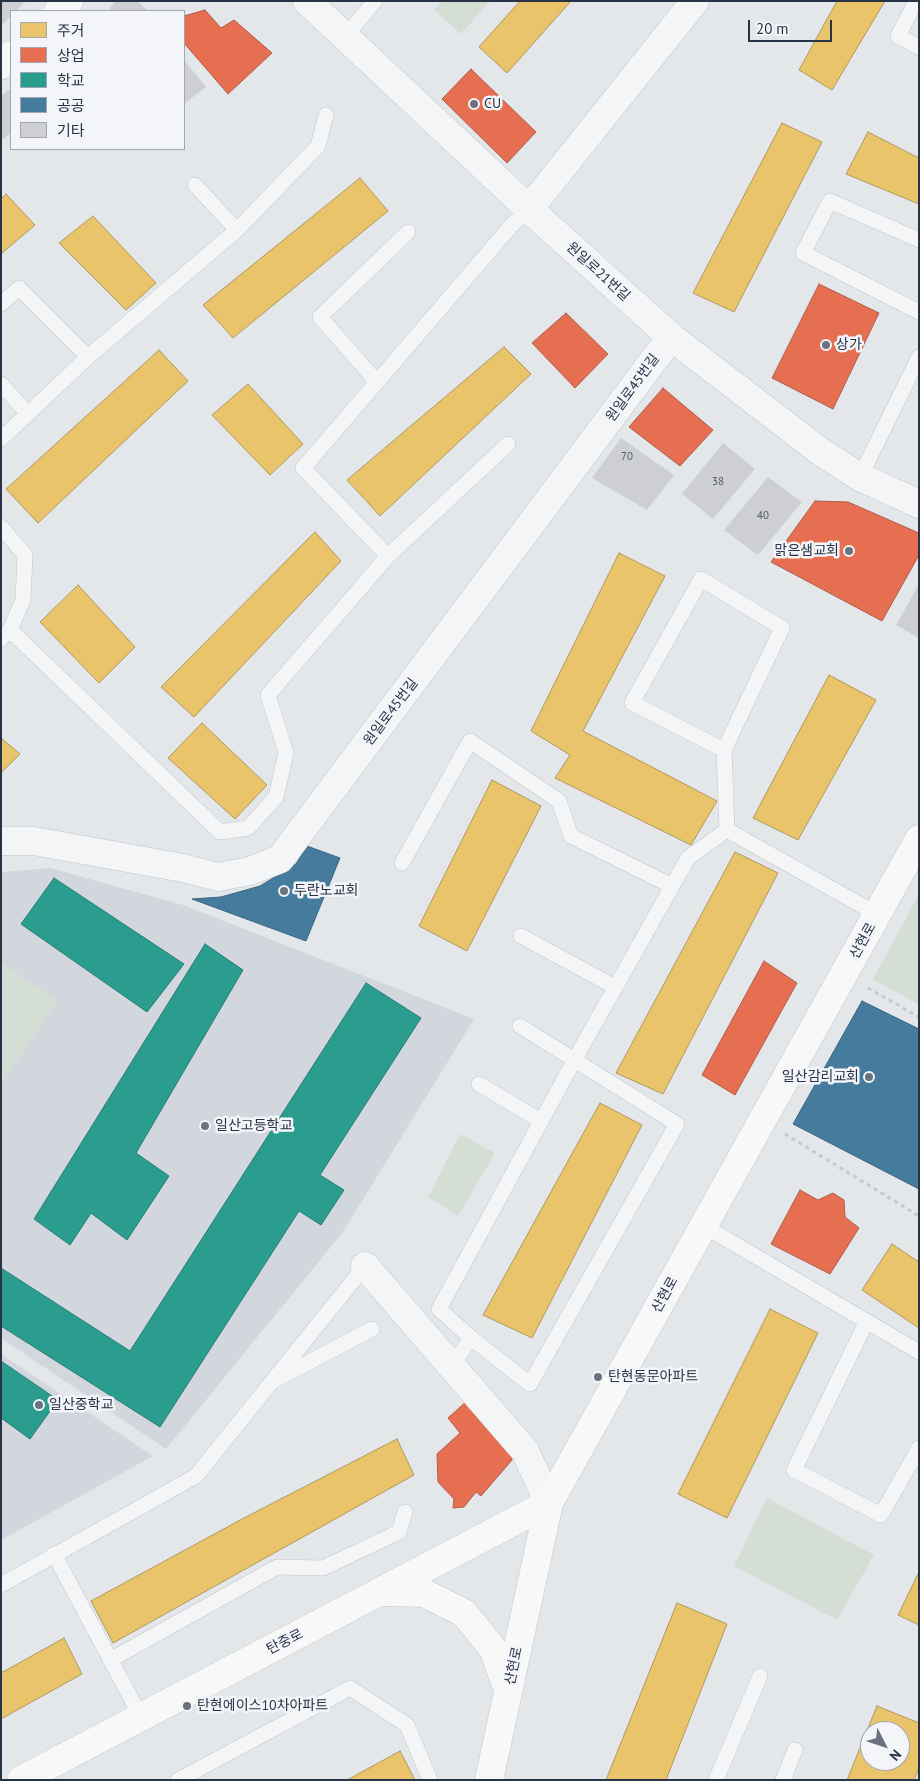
<!DOCTYPE html>
<html>
<head>
<meta charset="utf-8">
<style>
	body { margin:0 }
	#map { position:relative; width:920px; height:1781px; overflow:hidden; background:#e4e7ea; font-family:"PT Sans","Noto Sans KR",sans-serif }
	canvas { display:block }
	.frame { position:absolute; inset:0; border:2px solid #283346; pointer-events:none }
	.legend { position:absolute; left:10px; top:10px; width:175px; height:140px; box-sizing:border-box; background:#f3f5f9; border:1px solid #a2a7b1; margin:0; padding:6px 9px; list-style:none; font-size:15px; color:#283346 }
	.legend li { display:flex; align-items:center; gap:10px; height:25px }
	.legend b { width:25px; border:1px solid #a2a7b1 }
	.north { position:absolute; left:860px; top:1721px; width:50px; height:50px; box-sizing:border-box; background:#f3f5f9; border:1px solid #a2a7b1; border-radius:50%; rotate:131deg; font-size:14px; font-weight:700; line-height:20px; text-align:center; color:#283346 }
	.north::after { content:''; display:block; margin:auto; width:18px; height:22px; background:#6a727f; clip-path:polygon(50% 0,100% 100%,50% 72%,0 100%) }
	.scale { position:absolute; left:748px; top:20px; width:84px; height:22px; box-sizing:border-box; border:2px solid #283346; border-top:0; padding-left:6px; font-size:15px; line-height:18px; white-space:nowrap; color:#283346; -webkit-text-stroke:4px #f3f5f9; paint-order:stroke }
</style>
</head>
<body>
<div id="map">
<canvas width="920" height="1781"></canvas>
<div class="frame"></div>
<ul class="legend">
<li><b style="height:14px;background:#e9c46a"></b>주거</li>
<li><b style="height:14px;background:#e76f51"></b>상업</li>
<li><b style="height:14px;background:#2a9d8f"></b>학교</li>
<li><b style="height:14px;background:#457b9d"></b>공공</li>
<li><b style="height:14px;background:#cdcfd3"></b>기타</li>
</ul>
<div class="north">N</div>
<div class="scale">20 m</div>
</div>
<script>
const ctx = document.querySelector('canvas').getContext('2d');
ctx.lineJoin = 'round';
function fill(path, color) { ctx.fillStyle = color; ctx.fill(path, 'evenodd'); }
const shape = rows => new Path2D(rows.map(r => 'M' + r).join(''));
function stroke(path, color, width, dash) { ctx.strokeStyle = color; ctx.lineWidth = width; ctx.lineCap = dash ? 'butt' : 'round'; ctx.setLineDash(dash || []); ctx.stroke(path); }
function write(font, color, halo, rows, align = 'center') {
  ctx.font = font + ' "PT Sans","Noto Sans KR",sans-serif'; ctx.lineWidth = 5; ctx.setLineDash([]); ctx.textBaseline = 'middle'; ctx.strokeStyle = halo; ctx.fillStyle = color; for (const [text, x, y, turn = 0] of rows) {
    ctx.save(); ctx.translate(x, y); ctx.rotate((+turn || 0) * Math.PI / 180); ctx.textAlign = isNaN(turn) ? turn : align; if (halo) ctx.strokeText(text, 0, 0); ctx.fillText(text, 0, 0); ctx.restore();
  }
}
const built = shape([
	[50,868,183,905,474,1019,343,1232,166,1449,1,1338,1,872],
	[1,1354,153,1456,1,1540]
]);
const green = shape([
	[442,1,490,1,461,34,434,10],
	[919,894,919,1005,873,979],
	[1,962,58,1000,1,1085],
	[460,1134,495,1153,458,1216,428,1197],
	[767,1498,874,1555,837,1620,734,1566]
]);
const homes = shape([
	[520,1,571,1,507,73,479,47,520,1],
	[837,1,885,1,832,90,799,70,837,1],
	[782,123,822,142,734,312,693,293,782,123],
	[868,132,919,158,919,204,846,174,868,132],
	[360,178,388,211,233,338,203,305,360,178],
	[6,194,35,225,1,254,1,199,6,194],
	[93,216,156,283,126,310,59,243,93,216],
	[504,347,531,374,380,516,347,480,504,347],
	[159,350,188,381,38,523,6,489,159,350],
	[248,384,303,444,270,475,212,415,248,384],
	[315,532,341,561,194,717,161,687,315,532],
	[619,553,665,576,583,731,717,801,691,845,555,778,570,755,531,731,619,553],
	[78,585,135,647,99,683,40,622,78,585],
	[829,675,876,700,798,840,753,818,829,675],
	[202,723,267,785,235,819,168,758,202,723],
	[1,738,20,754,1,773,1,738],
	[492,780,541,806,467,951,419,926,492,780],
	[735,852,778,873,663,1094,616,1073,735,852],
	[600,1103,642,1125,532,1338,483,1315,600,1103],
	[892,1244,919,1262,919,1328,862,1290,892,1244],
	[770,1309,818,1333,727,1518,678,1494,770,1309],
	[397,1439,414,1475,113,1643,91,1601,242,1519,397,1439],
	[919,1572,919,1625,898,1615,919,1572],
	[677,1603,727,1624,666,1780,606,1780,677,1603],
	[64,1638,82,1674,1,1719,1,1673,64,1638],
	[877,1706,919,1723,919,1768,914,1780,847,1780,877,1706],
	[870,1731,900,1731,900,1761,870,1761,870,1731],
	[400,1751,415,1780,347,1780,349,1779,400,1751]
]);
const shops = shape([
	[205,10,221,28,234,20,272,53,228,94,184,43,184,16,205,10],
	[471,69,536,132,507,163,442,99,471,69],
	[819,284,879,313,833,409,772,378,819,284],
	[566,313,608,354,575,388,532,343,566,313],
	[663,388,713,430,680,466,629,427,663,388],
	[815,501,848,502,919,533,919,555,882,621,771,562,815,501],
	[764,961,797,983,735,1095,702,1075,764,961],
	[800,1190,818,1200,833,1193,844,1200,845,1217,859,1228,830,1274,771,1244,800,1190],
	[468,1400,510,1442,512,1460,481,1496,476,1492,464,1507,453,1508,454,1499,438,1482,437,1454,460,1433,448,1418,468,1400]
]);
const schools = shape([
	[54,878,184,964,147,1012,21,924,54,878],
	[205,944,243,970,136,1153,169,1176,127,1240,91,1213,70,1245,34,1219,205,944],
	[366,983,421,1018,320,1175,344,1190,321,1225,299,1211,160,1427,1,1326,1,1268,130,1351,366,983],
	[1,1361,58,1400,30,1439,1,1418,1,1361]
]);
const public = shape([
	[307,846,340,858,306,941,192,899,221,897,260,886,296,864,307,846],
	[862,1001,919,1029,919,1189,793,1124,862,1001]
]);
const building = shape([
	[1,1,26,1,16,11,11,11,11,16,1,26],
	[115,1,137,1,148,11,108,11],
	[184,60,206,87,184,104],
	[11,88,11,133,1,141,1,96],
	[621,438,674,475,647,510,592,478],
	[723,443,755,469,713,519,682,494],
	[768,477,802,502,758,555,724,530],
	[919,584,919,638,896,625]
]);
const path = shape([
	[868,988,919,1017],
	[785,1134,919,1216]
]);
const lane = shape([
	[916,1,898,36,919,47],
	[345,37,375,1],
	[195,185,237,230],
	[919,240,830,201,803,253,919,312],
	[1,304,19,288,88,357],
	[377,382,320,317,408,232],
	[1,384,28,414],
	[1,439,88,357,237,230,318,146,326,115],
	[860,477,919,357],
	[1,527,25,555,23,600,10,630,1,639],
	[388,556,303,468,511,226,529,209],
	[10,630,220,832,248,828,276,797,286,753,268,695,388,556,508,444],
	[724,750,632,703,701,579,782,628,724,750,727,830],
	[402,863,470,741,559,801,571,836,672,886],
	[521,936,615,987],
	[479,1084,541,1121],
	[704,1226,919,1352],
	[867,1321,794,1470,881,1515,919,1448],
	[471,1338,530,1384,677,1124,520,1026],
	[451,1367,471,1338,439,1309,575,1059,688,858,727,830,877,914],
	[275,1380,372,1329],
	[54,1554,141,1717],
	[1,1585,196,1476,365,1266],
	[110,1660,277,1567,323,1568,399,1532,405,1512],
	[178,1780,350,1688,407,1725,430,1780],
	[716,1780,760,1676],
	[783,1780,795,1750]
]);
const street = shape([
	[307,1,529,209,671,337,821,452,860,477,919,504],
	[529,209,695,1],
	[1,841,34,841,183,868,218,877,250,871,280,859,671,337],
	[365,1266,525,1451,549,1503]
]);
const secondary = shape([
	[58,11,69,1],
	[1,65,11,55],
	[384,1592,424,1593,464,1613,493,1649,508,1690],
	[21,1780,549,1503],
	[489,1780,549,1503,919,839]
]);
const markers = [
	[474,104,5,"#6a727f"],
	[826,345,5,"#6a727f"],
	[849,551,5,"#6a727f"],
	[284,891,5,"#6a727f"],
	[869,1077,5,"#6a727f"],
	[205,1126,5,"#6a727f"],
	[598,1377,5,"#6a727f"],
	[39,1405,5,"#6a727f"],
	[187,1706,5,"#6a727f"]
];
const numberNames = [
	["70",627,457],
	["38",718,482],
	["40",763,516]
];
const poiNames = [
	["CU",484,104],
	["상가",836,345],
	["맑은샘교회",839,551,"right"],
	["두란노교회",294,891],
	["일산감리교회",859,1077,"right"],
	["일산고등학교",215,1126],
	["탄현동문아파트",608,1377],
	["일산중학교",49,1405],
	["탄현에이스10차아파트",197,1706]
];
const streetNames = [
	["원일로21번길",598,272,42],
	["원일로45번길",633,388,-54],
	["원일로45번길",391,712,-53],
	["산현로",863,941,-61],
	["산현로",665,1295,-61],
	["탄중로",285,1642,-27],
	["산현로",514,1666,-78]
];
fill(built, '#d2d6dd');
fill(green, '#d5ded5');
fill(homes, '#e9c46a');
stroke(homes, '#af985f', 1);
fill(shops, '#e76f51');
stroke(shops, '#ae5d4e', 1);
fill(schools, '#2a9d8f');
stroke(schools, '#297d79', 1);
fill(public, '#457b9d');
stroke(public, '#3c6583', 1);
fill(building, '#cdcfd3');
stroke(lane, '#c2c5c8', 16);
stroke(street, '#c2c5c8', 29);
stroke(secondary, '#c2c5c8', 29);
stroke(path, '#c5c8cd', 3, [4, 4]);
stroke(lane, '#f4f5f7', 15);
stroke(street, '#f4f5f7', 28);
stroke(secondary, '#f8f8f8', 28);
for (const [x, y, r, color] of markers) { const dot = new Path2D(); dot.arc(x, y, r, 0, 2 * Math.PI); ctx.fillStyle = color; ctx.fill(dot); stroke(dot, '#f3f5f9', 2); }
write('11px', '#525b6a', null, numberNames);
write('14px', '#283346', '#f3f5f9', poiNames, 'left');
write('14px', '#283346', '#f3f5f9', streetNames);
</script>
</body>
</html>
